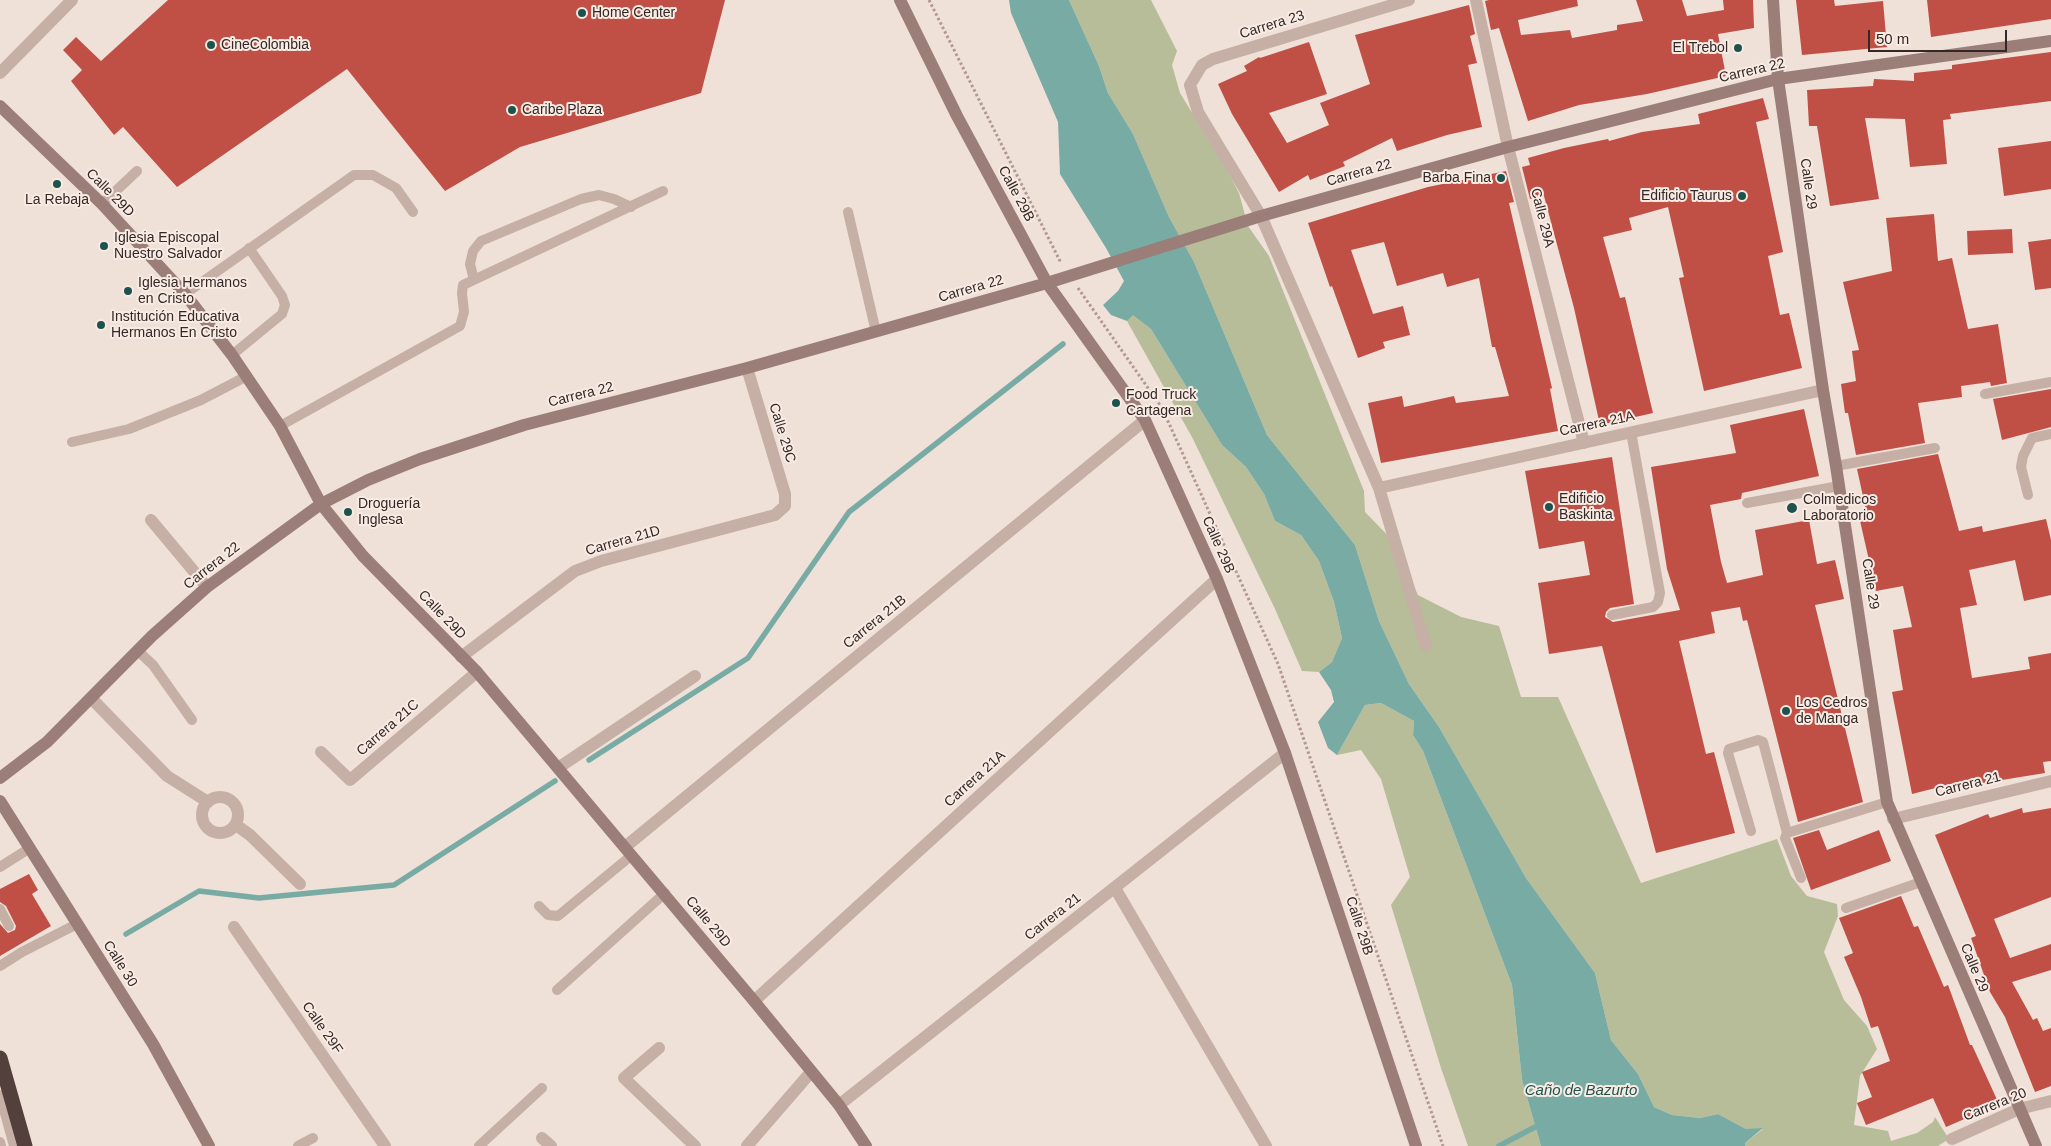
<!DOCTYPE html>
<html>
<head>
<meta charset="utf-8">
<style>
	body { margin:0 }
	#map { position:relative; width:2051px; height:1146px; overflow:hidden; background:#efe0d8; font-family:Arial,sans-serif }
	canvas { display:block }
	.scale { position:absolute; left:1868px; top:30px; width:139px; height:22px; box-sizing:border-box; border:2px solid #332826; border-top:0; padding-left:6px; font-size:15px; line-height:18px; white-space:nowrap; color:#332826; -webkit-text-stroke:4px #f8ebe4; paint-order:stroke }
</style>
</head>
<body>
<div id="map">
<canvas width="2051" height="1146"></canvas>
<div class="scale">50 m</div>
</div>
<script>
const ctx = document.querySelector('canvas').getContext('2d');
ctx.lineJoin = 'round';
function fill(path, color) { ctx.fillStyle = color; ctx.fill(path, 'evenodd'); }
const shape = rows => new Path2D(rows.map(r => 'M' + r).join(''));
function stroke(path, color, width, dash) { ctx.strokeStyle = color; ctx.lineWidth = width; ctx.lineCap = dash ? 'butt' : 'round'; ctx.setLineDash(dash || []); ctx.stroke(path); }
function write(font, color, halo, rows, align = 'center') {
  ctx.font = font + ' Arial,sans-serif'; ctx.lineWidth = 4; ctx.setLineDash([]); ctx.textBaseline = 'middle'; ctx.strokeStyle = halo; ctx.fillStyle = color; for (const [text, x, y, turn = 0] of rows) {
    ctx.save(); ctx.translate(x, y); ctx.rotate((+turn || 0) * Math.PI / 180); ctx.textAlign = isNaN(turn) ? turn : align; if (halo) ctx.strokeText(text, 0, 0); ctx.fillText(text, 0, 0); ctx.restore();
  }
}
const green = shape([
	[1069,0,1151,0,1177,51,1172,65,1180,93,1227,170,1239,193,1248,226,1269,256,1364,491,1365,512,1398,546,1406,570,1418,595,1461,617,1499,626,1521,697,1558,697,1641,883,1777,839,1791,876,1807,896,1837,904,1838,916,1824,952,1844,1000,1867,1026,1877,1049,1860,1076,1854,1125,1888,1131,1891,1141,1917,1133,1933,1122,1935,1117,1949,1139,1938,1146,1745,1146,1745,1143,1763,1129,1746,1129,1718,1114,1700,1118,1672,1115,1654,1107,1638,1074,1611,1040,1595,973,1526,878,1439,727,1409,684,1379,621,1355,545,1267,435,1194,262,1169,217,1133,134,1108,93,1099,66],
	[1133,314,1151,329,1222,445,1246,467,1264,494,1275,521,1301,535,1319,561,1334,602,1342,638,1332,662,1319,672,1302,671,1275,609,1193,439,1127,321],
	[1381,703,1414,721,1413,735,1423,751,1512,985,1522,1080,1541,1146,1468,1146,1441,1068,1391,905,1410,877,1381,779,1361,750,1337,755,1365,705]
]);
const water = shape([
	[1009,0,1069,0,1099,66,1108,93,1133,134,1169,217,1194,262,1267,435,1355,545,1379,621,1409,684,1439,727,1526,878,1595,973,1611,1040,1638,1074,1654,1107,1672,1115,1700,1118,1718,1114,1746,1129,1763,1128,1745,1143,1745,1146,1541,1146,1522,1080,1512,985,1423,751,1413,735,1414,721,1381,703,1365,705,1337,755,1328,748,1318,722,1334,702,1331,690,1319,672,1332,662,1342,638,1334,602,1319,561,1301,535,1275,521,1264,494,1246,467,1222,445,1151,329,1133,315,1127,321,1111,315,1103,305,1118,291,1124,281,1106,248,1060,174,1058,122,1011,13]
]);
const stream = shape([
	[589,760,748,658,849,512,1063,344],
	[126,934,199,891,259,898,394,885,555,781],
	[1499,1146,1535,1127]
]);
const building = shape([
	[168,0,725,0,701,93,520,147,445,191,347,69,177,187,123,127,114,135,71,81,82,70,63,50,76,37,101,61],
	[1489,0,1577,0,1578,6,1518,20,1521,35,1570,30,1572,38,1617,30,1617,25,1643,21,1636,0,1682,0,1687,16,1724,10,1723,0,1753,0,1754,28,1718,34,1726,76,1647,94,1579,105,1528,121,1499,28,1491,30,1485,1],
	[1796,0,1834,0,1835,6,1883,1,1887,47,1802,55],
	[1927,0,2051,0,2051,19,1931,37],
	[1469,5,1475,34,1470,36,1477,63,1468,65,1482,127,1447,135,1397,151,1392,138,1343,162,1345,166,1310,180,1308,175,1279,192,1232,114,1218,84,1247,71,1244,66,1259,57,1260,58,1309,42,1327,94,1269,113,1287,143,1329,125,1320,103,1370,84,1355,35],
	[2051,52,2051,101,1950,114,1951,119,1943,120,1947,164,1910,167,1905,119,1865,118,1879,199,1830,206,1817,126,1809,126,1807,90,1873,86,1874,79,1914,81,1914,73,1952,69,1952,65],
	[1763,98,1769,119,1756,122,1783,252,1768,256,1780,315,1789,313,1802,368,1704,391,1679,278,1684,277,1668,207,1629,218,1632,230,1603,237,1620,298,1625,297,1653,413,1600,425,1574,308,1544,196,1530,199,1522,167,1530,165,1528,158,1564,148,1608,139,1609,141,1642,132,1700,124,1698,114],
	[2051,141,2051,189,2004,196,1998,148],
	[1506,171,1514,202,1509,203,1552,388,1550,389,1558,431,1381,463,1368,403,1402,396,1404,407,1454,396,1456,403,1509,396,1495,347,1492,347,1479,278,1447,287,1443,273,1397,286,1384,242,1351,250,1373,314,1403,306,1410,335,1383,342,1385,348,1358,358,1332,286,1330,287,1308,223,1428,187],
	[1934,214,1938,261,1952,258,1968,329,1998,324,2007,383,1991,386,1990,382,1961,386,1962,397,1918,403,1925,443,1856,455,1848,413,1845,413,1841,384,1856,381,1852,351,1859,350,1843,282,1892,271,1886,218],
	[2012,229,2013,253,1968,255,1967,231],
	[2051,239,2051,288,2035,290,2028,242],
	[2051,389,2051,427,2002,440,1993,399],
	[1804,409,1819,476,1742,493,1741,499,1710,505,1721,562,1727,583,1763,575,1755,530,1809,520,1817,564,1835,560,1844,599,1815,605,1863,802,1798,822,1747,620,1743,621,1740,607,1711,612,1715,633,1679,641,1706,754,1714,752,1735,833,1656,853,1602,646,1549,654,1538,583,1590,575,1584,541,1539,549,1525,471,1612,457,1634,604,1610,608,1606,612,1605,617,1613,622,1680,610,1667,569,1651,467,1736,453,1730,425],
	[1938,454,1959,531,1982,526,1983,532,2046,519,2051,540,2051,595,2024,601,2015,560,1969,570,1977,605,1960,608,1972,678,2030,669,2028,657,2051,653,2051,761,2043,762,2045,773,1965,786,1963,781,1912,794,1892,692,1903,690,1893,630,1912,627,1903,586,1876,591,1858,512,1866,510,1857,469],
	[2022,808,2023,813,2051,808,2051,897,1994,919,2010,958,2051,944,2051,970,2012,982,2033,1020,2037,1018,2043,1031,2051,1028,2051,1086,2035,1092,2005,1017,1990,992,1971,938,1976,936,1935,835,1988,814,1990,818],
	[1819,830,1827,850,1879,830,1891,861,1811,890,1793,838],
	[29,874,38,890,32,894,51,926,0,956,0,924,8,933,15,930,16,926,6,906,0,902,0,889],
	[1901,896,1914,927,1918,926,1944,987,1948,985,1970,1045,1972,1045,1999,1104,1946,1127,1933,1098,1866,1125,1857,1103,1872,1097,1862,1072,1890,1061,1878,1026,1871,1028,1861,997,1844,957,1853,953,1839,918]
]);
const path = shape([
	[929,0,1061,263],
	[1078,288,1162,408,1278,664,1443,1146]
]);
const lane = shape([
	[102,204,137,171],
	[848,212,876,332],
	[474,280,470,264,473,251,481,241,581,199,599,195,614,199,631,207],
	[185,294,354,175,373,175,396,188,413,212],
	[232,355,282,314,285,305,282,296,249,248],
	[1985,394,2051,382],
	[280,426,460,326,464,312,462,293,463,285,663,191],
	[72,442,129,429,201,400,247,376],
	[1836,466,1935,448],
	[2028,495,2021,467,2023,456,2032,438,2051,434],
	[1747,503,1839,486],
	[1612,615,1653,607,1658,602,1660,593,1631,432],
	[138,651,153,665,192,720],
	[1751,831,1728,753,1729,749,1758,740,1763,742,1787,833],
	[0,867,30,848],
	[1801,878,1785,838,1787,833,1887,802],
	[539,906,548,915,558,916,632,855],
	[1846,908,1921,882],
	[0,909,9,926],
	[0,966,22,952,77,924],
	[557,990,665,893],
	[0,1095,14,1146],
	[0,1142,1,1146],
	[298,1146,313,1138],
	[479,1146,542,1088]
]);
const street = shape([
	[1409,0,1213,59,1202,65,1190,85,1198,112,1261,216,1379,488,1426,646],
	[1476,0,1508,147,1584,443],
	[0,73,72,0],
	[1379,488,1823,390],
	[151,520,207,587],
	[461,657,575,571,601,561,775,515,785,506,785,494,747,368],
	[91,698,167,776,208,802],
	[321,752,350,780,477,672],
	[558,768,695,676],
	'202 815a18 18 0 1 1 36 0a18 18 0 1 1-36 0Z',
	[1893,819,2051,781],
	[236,825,250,835,300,884],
	[625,847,1145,420],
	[1115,888,1266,1146],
	[234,927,385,1146],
	[754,1001,1217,579],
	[659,1048,624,1078,695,1146],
	[839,1105,1285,753],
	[542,1138,551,1146],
	[1952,1139,2019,1109,2051,1101],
	[747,1146,811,1072]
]);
const secondary = shape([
	[900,0,957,116,1047,283,1145,420,1217,579,1285,753,1416,1146],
	[1773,0,1778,79,1823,390,1836,466,1887,802,2036,1146],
	[0,106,102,204,185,294,232,355,280,426,321,504,363,556,477,672,754,1001,839,1105,866,1146],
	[0,778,47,742,152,636,207,587,321,504,368,480,420,459,524,425,747,368,1047,283,1261,216,1508,147,1778,79,2051,41],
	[0,801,153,1044,209,1146]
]);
const highway = shape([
	[0,1058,25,1146]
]);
const markers = [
	[582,13,5,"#1e524c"],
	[211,45,5,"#1e524c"],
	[1738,48,5,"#1e524c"],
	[512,110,5,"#1e524c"],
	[1501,178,5,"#1e524c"],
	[57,184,5,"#1e524c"],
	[1742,196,5,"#1e524c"],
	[104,246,5,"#1e524c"],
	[128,291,5,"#1e524c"],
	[101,325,5,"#1e524c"],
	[1116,403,5,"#1e524c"],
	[1549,507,5,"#1e524c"],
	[1792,508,6,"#1e524c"],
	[348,512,5,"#1e524c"],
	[1786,711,5,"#1e524c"]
];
const poiNames = [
	["Home Center",592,13],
	["CineColombia",221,45],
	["El Trebol",1728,48,"right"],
	["Caribe Plaza",522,110],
	["Barba Fina",1491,178,"right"],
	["Edificio Taurus",1732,196,"right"],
	["La Rebaja",57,200,"center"],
	["Iglesia Episcopal",114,238],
	["Nuestro Salvador",114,254],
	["Iglesia Hermanos",138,283],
	["en Cristo",138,299],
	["Institución Educativa",111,317],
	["Hermanos En Cristo",111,333],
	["Food Truck",1126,395],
	["Cartagena",1126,411],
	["Edificio",1559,499],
	["Baskinta",1559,515],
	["Colmedicos",1803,500],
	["Laboratorio",1803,516],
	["Droguería",358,504],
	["Inglesa",358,520],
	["Los Cedros",1796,703],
	["de Manga",1796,719]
];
const streetNames = [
	["Carrera 23",1272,25,-17],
	["Carrera 22",1752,71,-13],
	["Carrera 22",1359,173,-16],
	["Calle 29",1808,184,82],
	["Calle 29D",110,193,45],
	["Calle 29B",1016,194,62],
	["Calle 29A",1542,218,76],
	["Carrera 22",971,289,-16],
	["Carrera 22",581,395,-14],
	["Carrera 21A",1597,424,-12],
	["Calle 29C",782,433,73],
	["Carrera 21D",623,541,-16],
	["Calle 29B",1218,545,66],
	["Carrera 22",212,566,-38],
	["Calle 29",1870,584,81],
	["Calle 29D",442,615,46],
	["Carrera 21B",875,622,-39],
	["Carrera 21C",388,728,-41],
	["Carrera 21A",975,779,-42],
	["Carrera 21",1968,785,-14],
	["Carrera 21",1053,917,-38],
	["Calle 29D",708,922,50],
	["Calle 29B",1359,926,72],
	["Calle 30",120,964,58],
	["Calle 29",1974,968,67],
	["Calle 29F",322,1028,55],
	["Carrera 20",1995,1105,-22]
];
const waterNames = [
	["Caño de Bazurto",1581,1091]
];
fill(green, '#b7bd99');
fill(water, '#79aba5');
stroke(stream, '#79aba5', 5.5);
fill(building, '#c04f46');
stroke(path, '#b2988f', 3, [2.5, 2.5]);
stroke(lane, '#c6afa5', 10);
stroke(street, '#c6afa5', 12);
stroke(secondary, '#9a7e77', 12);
stroke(highway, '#53403d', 15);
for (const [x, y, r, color] of markers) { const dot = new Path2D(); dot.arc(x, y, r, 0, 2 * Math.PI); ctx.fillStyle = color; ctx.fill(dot); stroke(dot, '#f8ebe4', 2); }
write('14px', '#332826', '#f8ebe4', poiNames, 'left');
write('14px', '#332826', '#f8ebe4', streetNames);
write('italic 15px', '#1e524c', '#f8ebe4', waterNames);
</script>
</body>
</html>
